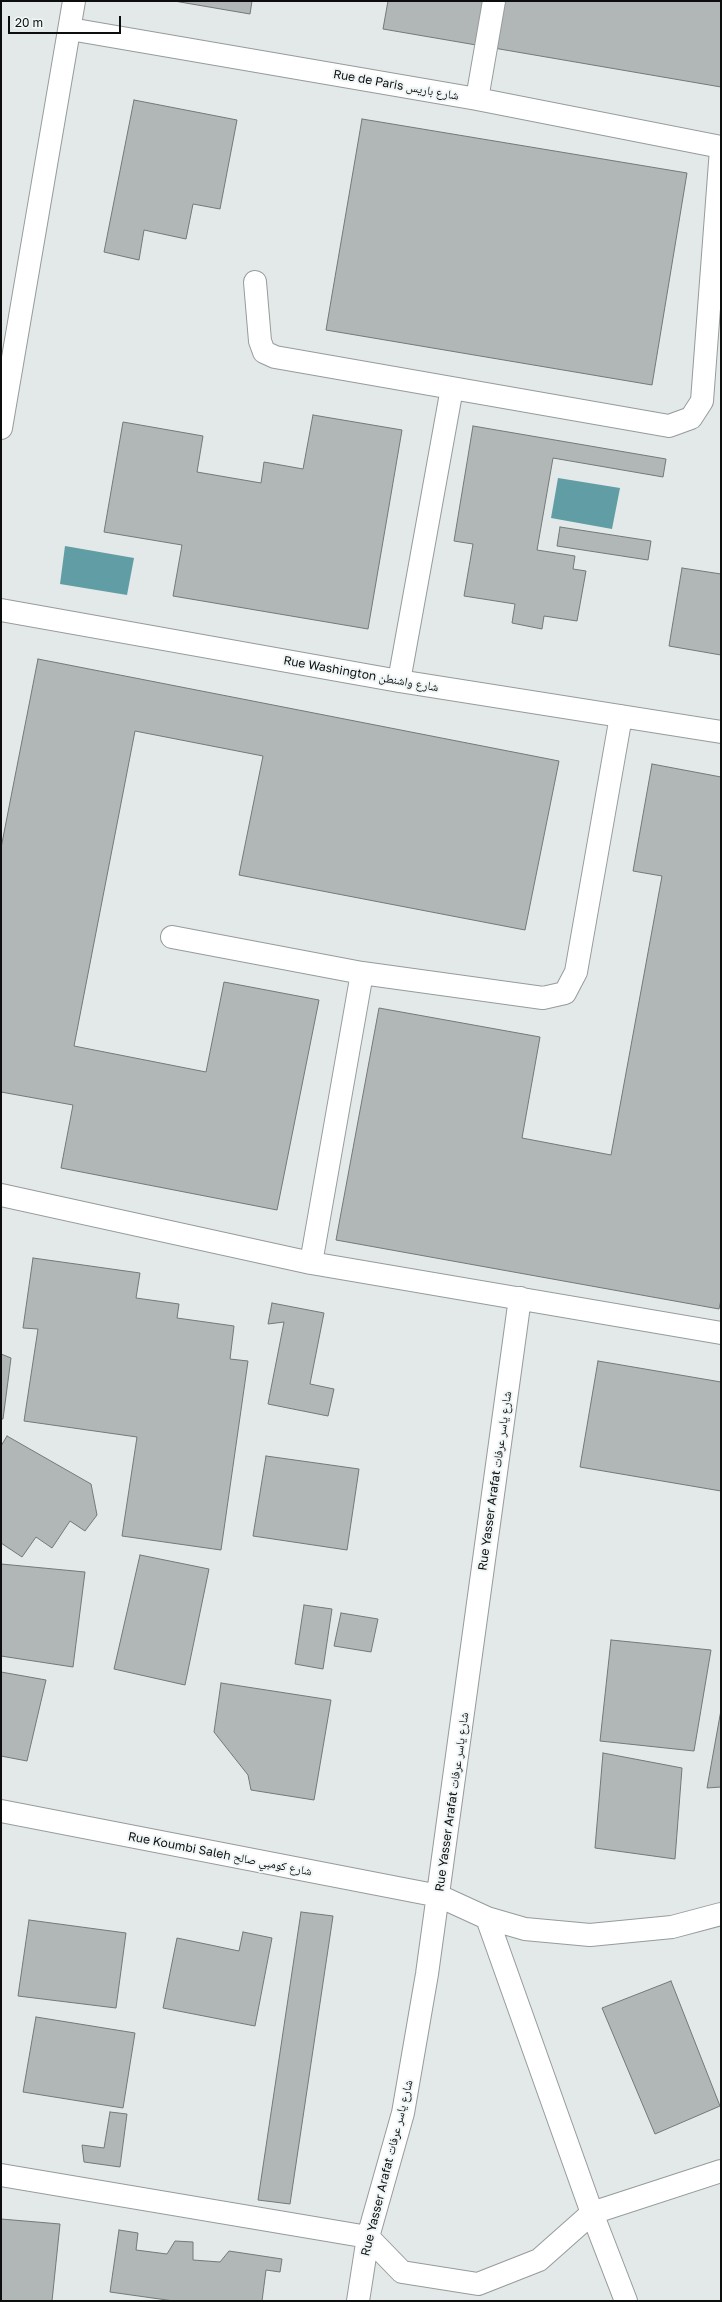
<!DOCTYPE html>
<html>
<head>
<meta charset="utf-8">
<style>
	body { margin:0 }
	#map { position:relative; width:722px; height:2302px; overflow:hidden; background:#e3e8e9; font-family:"Golos Text",sans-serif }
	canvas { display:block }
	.frame { position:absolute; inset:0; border:2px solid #0c0e0e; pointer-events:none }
	.scale { position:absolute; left:8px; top:16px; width:113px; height:18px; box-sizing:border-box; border:2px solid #0c0e0e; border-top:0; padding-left:5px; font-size:12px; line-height:14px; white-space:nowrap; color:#0c0e0e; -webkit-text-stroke:3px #f0f5f6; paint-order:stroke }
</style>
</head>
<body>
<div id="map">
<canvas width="722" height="2302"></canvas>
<div class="frame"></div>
<div class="scale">20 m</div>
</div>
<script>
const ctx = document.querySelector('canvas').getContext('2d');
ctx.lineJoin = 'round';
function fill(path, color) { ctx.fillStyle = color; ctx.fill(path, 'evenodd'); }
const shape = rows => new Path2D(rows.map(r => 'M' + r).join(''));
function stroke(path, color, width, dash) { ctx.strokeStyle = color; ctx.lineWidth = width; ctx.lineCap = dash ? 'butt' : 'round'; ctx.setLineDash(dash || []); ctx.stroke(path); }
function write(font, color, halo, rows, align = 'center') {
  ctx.font = font + ' "Golos Text","Noto Naskh Arabic",sans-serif'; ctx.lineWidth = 4; ctx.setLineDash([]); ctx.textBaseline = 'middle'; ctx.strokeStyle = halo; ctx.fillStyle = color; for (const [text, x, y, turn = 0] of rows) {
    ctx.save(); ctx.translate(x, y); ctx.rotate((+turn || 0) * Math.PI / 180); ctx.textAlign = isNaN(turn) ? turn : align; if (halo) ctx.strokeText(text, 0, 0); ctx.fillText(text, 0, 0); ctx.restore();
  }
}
const water = shape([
	[558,478,620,488,612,529,551,518],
	[65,546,134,558,127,595,60,584]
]);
const building = shape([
	[174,1,252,1,250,14,174,1],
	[388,1,721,1,721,87,383,29,388,1],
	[134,100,237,120,220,209,193,204,186,239,144,230,139,260,104,252,134,100],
	[362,119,687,173,652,385,326,330,362,119],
	[313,415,402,430,368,629,173,596,182,545,104,532,123,422,203,436,197,472,261,483,264,462,303,469,313,415],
	[473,426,666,459,663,477,553,458,537,550,575,556,573,569,586,571,577,621,544,616,542,629,512,623,515,604,464,596,473,544,454,541,473,426],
	[560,527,651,541,648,560,557,546,560,527],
	[682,568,721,574,721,655,669,646,682,568],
	[38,659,559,761,525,930,239,875,263,756,135,731,74,1046,206,1072,224,982,319,1000,277,1210,61,1168,73,1105,1,1092,1,848,38,659],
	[652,764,721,777,721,1300,719,1309,336,1240,379,1008,540,1037,522,1138,611,1155,662,876,633,871,652,764],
	[33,1258,140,1273,136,1298,179,1304,177,1318,234,1326,230,1359,248,1361,221,1550,122,1536,137,1437,24,1421,38,1329,23,1328,33,1258],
	[272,1303,324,1313,310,1384,334,1389,328,1416,268,1404,284,1322,268,1324,272,1303],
	[1,1354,11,1358,3,1419,1,1419,1,1354],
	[598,1361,721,1382,721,1491,580,1467,598,1361],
	[7,1436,91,1484,97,1515,85,1531,70,1521,52,1548,36,1537,22,1557,1,1543,1,1446,7,1436],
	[266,1456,359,1469,347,1550,253,1536,266,1456],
	[140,1555,209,1569,185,1685,114,1669,140,1555],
	[1,1564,85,1572,73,1667,1,1656,1,1564],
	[304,1605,332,1609,323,1669,295,1664,304,1605],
	[341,1613,378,1619,371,1652,334,1646,341,1613],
	[611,1640,711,1650,694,1751,600,1741,611,1640],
	[1,1672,46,1680,27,1761,1,1756,1,1672],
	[221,1683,331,1700,314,1800,251,1790,248,1775,214,1732,221,1683],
	[721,1710,721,1787,707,1788,721,1710],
	[603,1753,682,1768,675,1859,595,1848,603,1753],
	[301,1912,333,1916,290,2204,258,2200,301,1912],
	[29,1920,126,1933,116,2008,18,1996,29,1920],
	[243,1932,272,1938,255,2026,163,2008,177,1938,239,1951,243,1932],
	[671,1981,720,2106,655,2134,602,2008,671,1981],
	[36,2017,135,2033,123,2108,23,2092,36,2017],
	[110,2112,127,2114,120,2167,84,2162,82,2145,104,2148,110,2112],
	[1,2219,60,2224,52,2301,1,2301,1,2219],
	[119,2230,138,2233,136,2250,167,2254,175,2241,193,2242,193,2260,220,2262,229,2251,282,2259,280,2272,266,2270,262,2301,174,2301,110,2292,119,2230]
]);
const minor = shape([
	[70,29,477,99,721,147],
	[477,99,494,1],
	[255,282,260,341,264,352,275,357,669,426,691,418,702,401,721,149],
	[1,428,74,1],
	[1,610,399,681,721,732],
	[399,681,452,388],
	[172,937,362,973,543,998,565,993,576,972,621,716],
	[1,1195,311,1263,721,1333],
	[311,1263,362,973],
	[1,1811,439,1896,487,1918,525,1929,590,1935,672,1927,721,1914],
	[487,1918,592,2213,626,2301],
	[1,2175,368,2237,402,2272,478,2284,539,2260,592,2213,721,2171],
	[358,2301,368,2237,403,2113,427,1974,520,1298]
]);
const streetNames = [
	["Rue de Paris شارع باريس",396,85,10],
	["Rue Washington شارع واشنطن",361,674,10],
	["Rue Yasser Arafat شارع ياسر عرفات",495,1481,-82],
	["Rue Yasser Arafat شارع ياسر عرفات",452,1802,-82],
	["Rue Koumbi Saleh شارع كومبي صالح",220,1854,11],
	["Rue Yasser Arafat شارع ياسر عرفات",387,2168,-76]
];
fill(water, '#609da4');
fill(building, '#b1b6b7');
stroke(building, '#737878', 1);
stroke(minor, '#969b9b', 24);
stroke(minor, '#fff', 22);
write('12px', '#0c0e0e', '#f0f5f6', streetNames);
</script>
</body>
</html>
